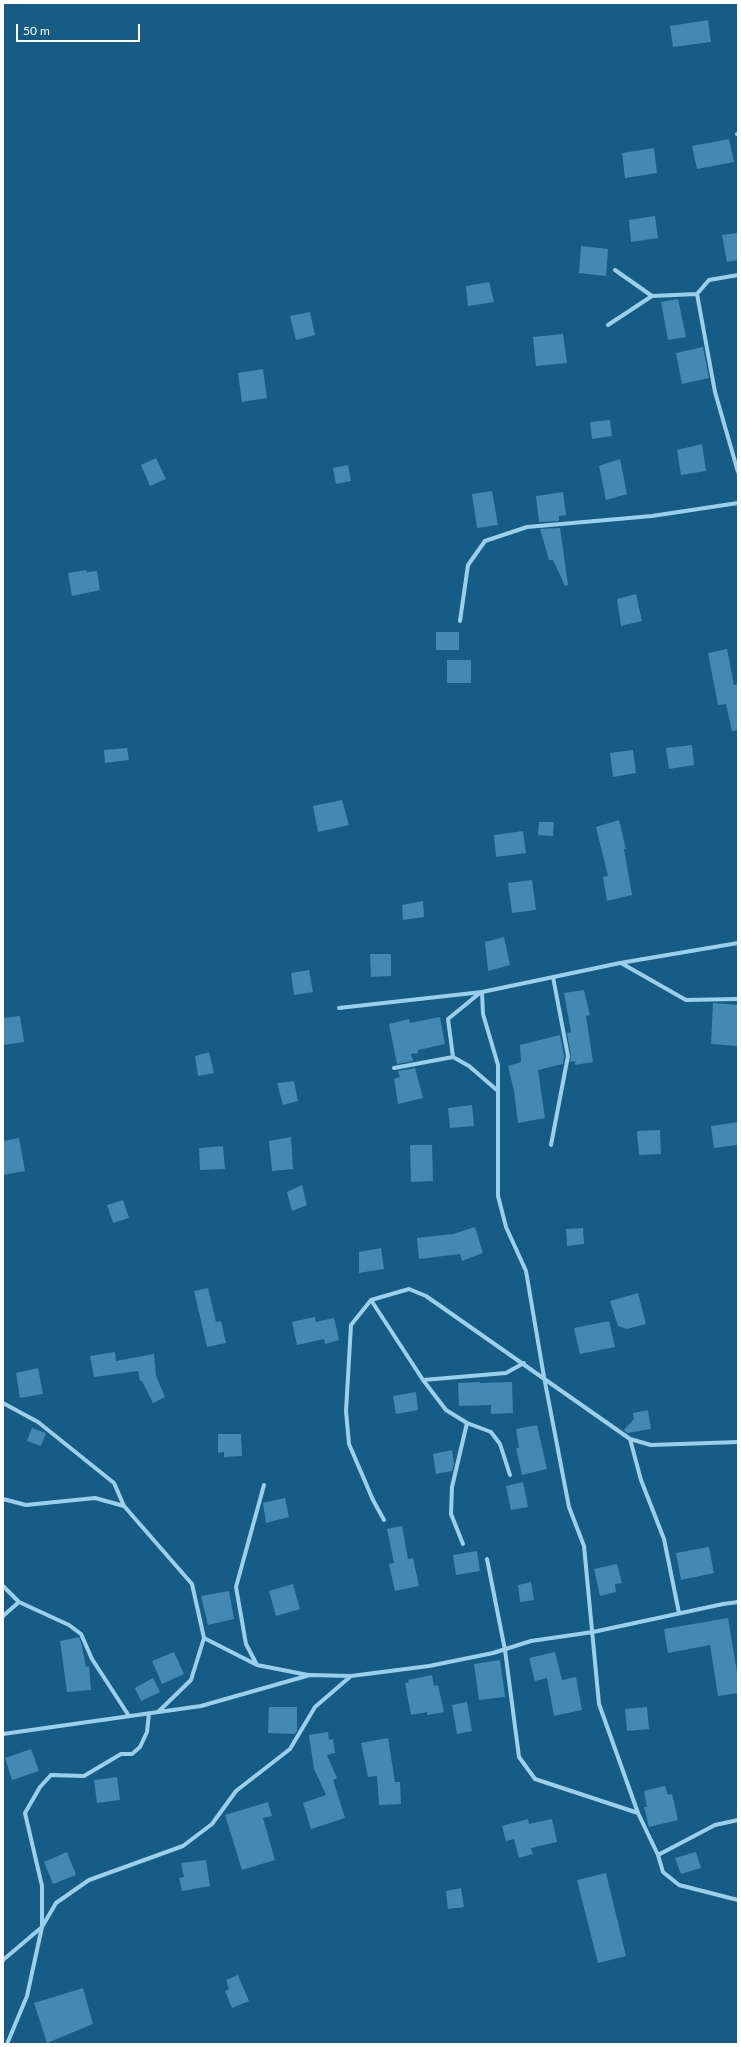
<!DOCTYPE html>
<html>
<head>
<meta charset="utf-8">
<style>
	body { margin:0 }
	#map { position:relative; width:741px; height:2047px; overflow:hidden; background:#165c85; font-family:Lato,sans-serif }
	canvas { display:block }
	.frame { position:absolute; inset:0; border:4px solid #fff; pointer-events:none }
	.scale { position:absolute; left:16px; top:24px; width:124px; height:18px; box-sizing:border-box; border:2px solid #fff; border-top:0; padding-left:5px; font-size:12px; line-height:14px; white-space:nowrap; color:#fff; -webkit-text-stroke:3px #165c85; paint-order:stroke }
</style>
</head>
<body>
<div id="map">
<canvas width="741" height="2047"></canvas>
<div class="frame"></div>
<div class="scale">50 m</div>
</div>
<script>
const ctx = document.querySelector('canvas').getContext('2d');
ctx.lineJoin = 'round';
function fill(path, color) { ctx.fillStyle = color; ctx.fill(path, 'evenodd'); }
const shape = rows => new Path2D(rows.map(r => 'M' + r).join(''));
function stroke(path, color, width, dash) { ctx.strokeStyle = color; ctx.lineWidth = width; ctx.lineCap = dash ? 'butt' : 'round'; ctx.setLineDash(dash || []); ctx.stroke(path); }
const building = shape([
	[708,20,711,42,673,47,670,26],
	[729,139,734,162,697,169,692,146],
	[654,148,657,173,625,178,622,153],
	[655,216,658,238,631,242,629,220],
	[738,233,738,260,727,262,722,235],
	[581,246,608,249,606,276,579,273],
	[489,282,494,302,468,306,466,286],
	[678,299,686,337,668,340,661,302],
	[310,312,315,335,296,340,290,316],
	[563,334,567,363,536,366,533,337],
	[703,347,709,378,682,384,676,353],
	[263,369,267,398,242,402,238,373],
	[610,420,612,436,592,439,590,422],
	[702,444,706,471,681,475,677,450],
	[156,458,166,479,150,486,141,465],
	[620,459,627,494,606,500,599,466],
	[348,465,351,481,336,484,333,468],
	[492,491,498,525,477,528,472,494],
	[563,492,566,515,559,516,559,521,539,522,536,496],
	[560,528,568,585,565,586,553,560,549,560,540,529],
	[86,570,87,572,97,571,100,590,72,596,68,573],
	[636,594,642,621,621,626,617,599],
	[436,632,459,632,459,650,436,650],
	[727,649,734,685,738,684,738,730,732,731,726,704,718,705,708,653],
	[447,660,471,660,471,683,447,683],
	[692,745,694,765,669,769,666,748],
	[127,748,129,760,105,763,104,750],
	[633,750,636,773,613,777,610,753],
	[342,800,349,825,318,832,313,806],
	[619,820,626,849,624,849,632,895,607,901,603,877,608,876,596,827],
	[539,822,554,822,553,836,538,835],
	[523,831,526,853,496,857,494,835],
	[532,880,536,910,512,913,508,883],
	[423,901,424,917,403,920,402,905],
	[504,937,510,965,488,971,485,942],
	[370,954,391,954,391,976,371,977],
	[309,970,313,992,294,995,291,973],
	[584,990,590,1015,586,1016,593,1062,575,1065,575,1061,570,1062,571,1055,567,1033,571,1032,564,993],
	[713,1003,738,1005,738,1046,711,1044],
	[20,1016,24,1042,3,1045,3,1018],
	[440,1017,445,1044,418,1050,418,1053,411,1054,413,1061,397,1064,389,1024,409,1019,410,1023],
	[560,1035,564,1056,563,1064,538,1070,545,1118,518,1123,514,1091,508,1066,521,1062,520,1045],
	[209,1052,214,1073,198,1076,195,1056],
	[415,1068,423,1098,398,1104,394,1079,400,1077,398,1071],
	[294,1081,298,1101,283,1105,277,1083],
	[472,1105,474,1126,450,1128,448,1108],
	[738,1122,738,1145,714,1148,711,1126],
	[660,1130,661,1154,639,1155,637,1131],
	[291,1137,293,1169,272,1171,269,1141],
	[19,1138,25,1171,3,1175,3,1141],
	[410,1145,432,1145,433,1181,411,1182],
	[223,1146,225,1169,200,1170,199,1148],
	[302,1185,307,1205,292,1211,287,1192],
	[123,1200,129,1218,113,1223,107,1205],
	[475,1227,483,1253,462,1261,460,1254,419,1259,417,1238,453,1234],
	[583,1228,584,1244,567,1246,566,1229],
	[381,1248,384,1269,359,1273,359,1252],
	[208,1288,216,1322,221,1321,226,1343,207,1347,194,1291],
	[638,1293,646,1324,627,1329,618,1326,610,1301],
	[315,1317,316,1322,334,1318,339,1340,325,1344,324,1339,297,1345,292,1322],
	[609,1321,615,1347,580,1354,574,1328],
	[115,1352,116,1361,154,1354,156,1376,165,1397,153,1403,142,1381,140,1381,138,1371,94,1377,90,1356],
	[38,1368,43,1394,20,1398,16,1373],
	[480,1382,480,1383,512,1382,513,1413,491,1414,491,1405,459,1406,458,1383],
	[416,1392,418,1410,396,1414,393,1396],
	[648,1410,651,1429,627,1433,624,1430,634,1419,633,1413],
	[537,1425,547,1469,522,1475,516,1448,519,1448,516,1429],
	[32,1428,46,1433,41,1446,27,1441],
	[218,1434,241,1434,242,1456,224,1457,224,1452,218,1453],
	[452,1450,454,1464,452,1471,436,1474,433,1454],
	[523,1482,528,1507,511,1510,506,1486],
	[285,1498,289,1517,266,1523,263,1503],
	[402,1526,408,1559,413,1558,419,1586,395,1591,389,1564,394,1563,387,1529],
	[709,1547,714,1573,681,1580,676,1553],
	[477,1551,480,1571,456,1575,453,1555],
	[617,1564,622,1583,615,1584,616,1592,600,1596,594,1569],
	[531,1582,534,1600,520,1602,518,1585],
	[293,1584,300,1609,276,1616,269,1591],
	[229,1591,234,1619,208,1625,201,1596],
	[728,1618,738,1678,738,1693,718,1696,710,1645,668,1653,664,1629],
	[79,1637,82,1646,86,1667,89,1666,91,1690,67,1692,60,1641],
	[174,1652,184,1674,162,1684,152,1661],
	[555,1652,562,1680,576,1677,582,1710,554,1716,547,1678,535,1681,529,1658],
	[500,1660,505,1697,479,1700,474,1664],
	[432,1675,434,1686,438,1685,444,1712,427,1715,427,1712,411,1715,405,1683,409,1682,408,1680],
	[153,1678,160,1692,141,1701,135,1688],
	[467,1702,472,1731,457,1734,452,1705],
	[269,1707,297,1707,297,1731,295,1734,268,1733],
	[647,1707,649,1729,627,1731,625,1709],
	[328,1732,329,1740,333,1739,335,1753,327,1755,337,1778,333,1780,345,1818,311,1829,303,1803,326,1795,314,1769,309,1735],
	[388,1738,395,1782,400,1782,401,1804,379,1805,377,1776,368,1777,361,1743],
	[31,1749,39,1771,12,1780,5,1758],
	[117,1777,120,1800,97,1803,94,1780],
	[665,1786,668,1795,672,1794,678,1820,649,1827,644,1807,647,1807,644,1791],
	[268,1802,272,1816,263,1818,275,1860,242,1870,225,1815],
	[528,1819,529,1824,552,1819,557,1842,531,1848,533,1854,519,1858,514,1839,506,1841,502,1826],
	[67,1852,76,1875,53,1884,44,1862],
	[696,1852,701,1868,681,1874,675,1858],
	[206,1860,210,1886,182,1891,179,1878,184,1877,181,1863],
	[606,1873,626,1956,598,1963,577,1880],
	[461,1888,464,1907,448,1909,446,1891],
	[238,1975,249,2001,232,2008,225,1991,229,1989,226,1980],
	[83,1988,93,2024,47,2043,34,2003]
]);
const minor = shape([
	[737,134,738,134],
	[615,270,652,296,697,294,709,280,738,275],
	[697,294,715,392,738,472],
	[608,325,652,296],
	[460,621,468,565,485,541,527,527,652,516,738,503],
	[621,963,686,1000,738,999],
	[482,992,483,1014,498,1065,498,1196,506,1227,526,1271,544,1377,569,1507,584,1546,599,1704,638,1813,658,1855,663,1872,679,1885,738,1900],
	[339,1008,482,992,620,963,738,943],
	[453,1057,448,1019,481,992],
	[394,1068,453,1057,469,1066,498,1091],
	[551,1145,568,1056,553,977],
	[371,1300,423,1380,446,1410,467,1423,491,1432,500,1444,510,1475],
	[423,1380,506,1373,524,1363],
	[3,1403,38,1422,114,1483,124,1506],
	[630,1439,641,1480,664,1539,679,1613],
	[3,1499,26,1505,95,1498,124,1506,192,1584,204,1638,191,1680,158,1712],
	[384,1520,373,1500,349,1444,346,1411,351,1325,371,1300,409,1289,426,1296,630,1439,651,1445,738,1442],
	[463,1544,451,1514,452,1487,467,1423],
	[487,1559,505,1650,519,1757,535,1779,638,1813],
	[3,1586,19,1602,69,1625,81,1634,92,1659,129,1716],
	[3,1616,19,1602],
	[204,1638,257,1665,308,1675],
	[257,1665,246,1644,236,1587,264,1485],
	[3,1734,201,1706,310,1675,351,1676,429,1666,493,1653,531,1641,593,1632,723,1604,738,1602],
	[658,1855,715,1825,738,1820],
	[3,1960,42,1927,56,1903,89,1880,183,1846,212,1824,236,1791,290,1749,315,1707,351,1676],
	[7,2044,27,1996,42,1927,42,1886,25,1813,40,1787,51,1775,84,1776,121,1754,132,1754,140,1747,147,1732,149,1713]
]);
fill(building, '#4389b1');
stroke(minor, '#9bd0ed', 4);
</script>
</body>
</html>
